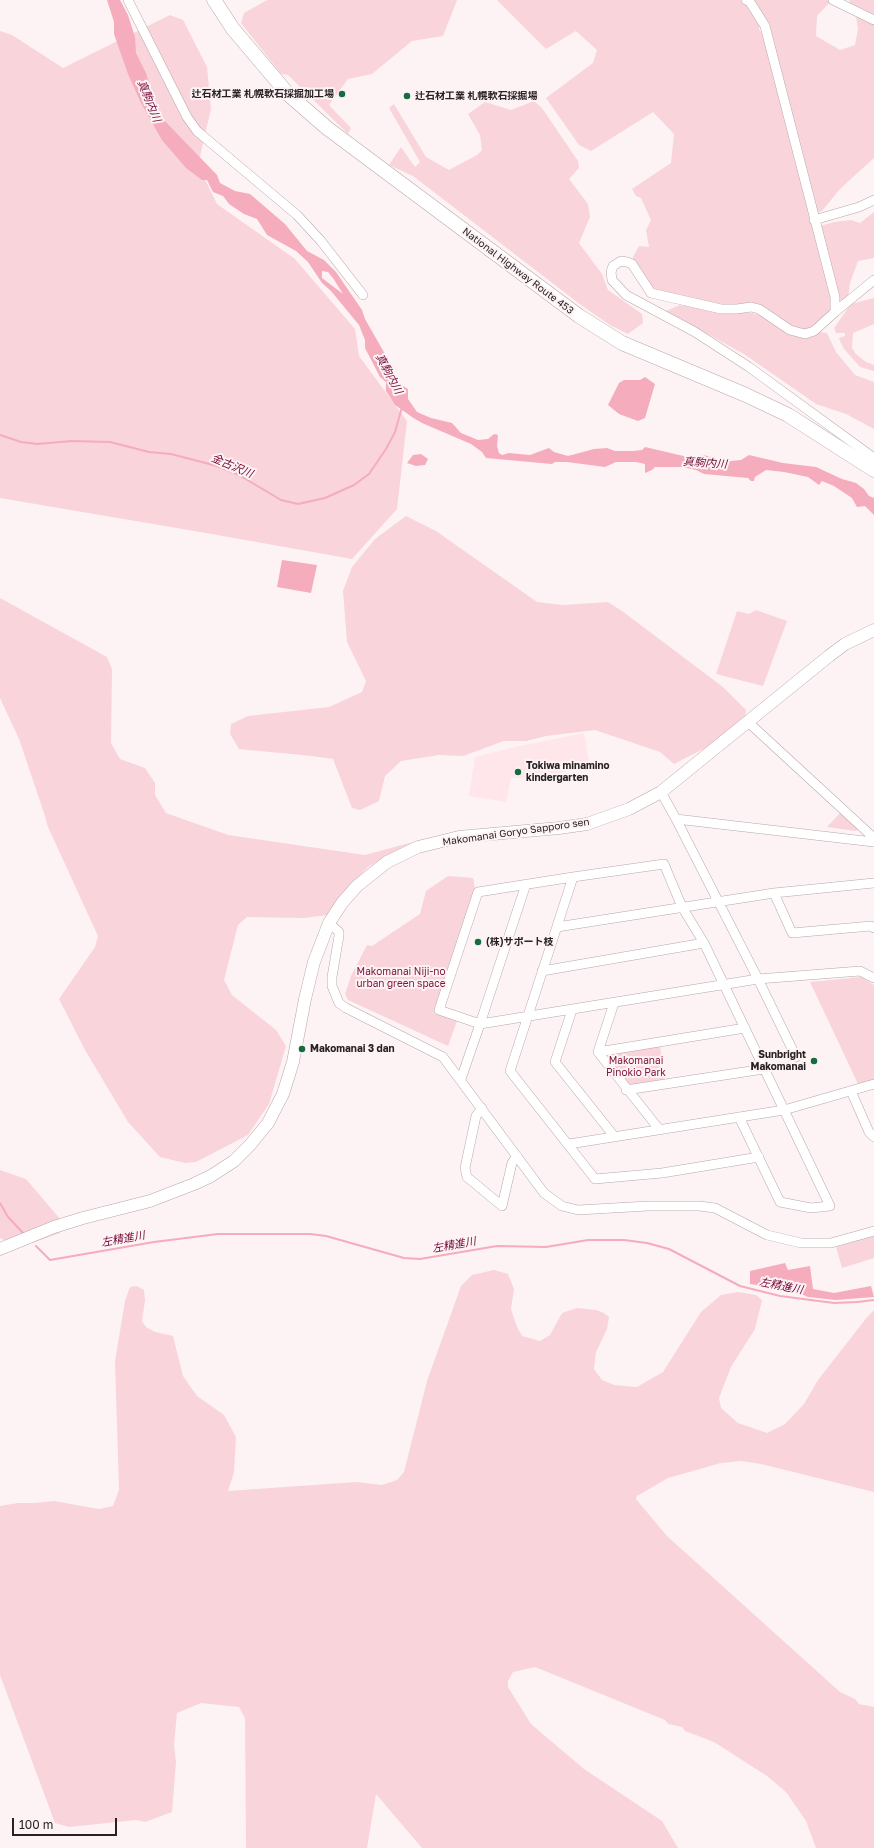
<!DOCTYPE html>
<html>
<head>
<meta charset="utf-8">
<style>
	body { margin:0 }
	#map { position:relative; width:874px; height:1848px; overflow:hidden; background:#fdf3f5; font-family:"Golos Text",sans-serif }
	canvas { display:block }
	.scale { position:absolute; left:12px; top:1818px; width:105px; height:18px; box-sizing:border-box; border:2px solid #282223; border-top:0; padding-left:5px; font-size:12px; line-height:14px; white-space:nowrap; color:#282223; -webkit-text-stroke:3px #fdf3f5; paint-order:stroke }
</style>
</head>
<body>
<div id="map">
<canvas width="874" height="1848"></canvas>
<div class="scale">100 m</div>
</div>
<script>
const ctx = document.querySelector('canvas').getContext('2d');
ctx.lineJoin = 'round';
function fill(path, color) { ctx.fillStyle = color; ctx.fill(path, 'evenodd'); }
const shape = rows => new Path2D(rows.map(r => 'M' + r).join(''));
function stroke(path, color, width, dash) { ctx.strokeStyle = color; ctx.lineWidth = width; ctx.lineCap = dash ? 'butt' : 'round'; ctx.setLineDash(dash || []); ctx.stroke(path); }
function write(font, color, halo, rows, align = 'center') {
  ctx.font = font + ' "Golos Text","Noto Sans JP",sans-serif'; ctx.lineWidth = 4; ctx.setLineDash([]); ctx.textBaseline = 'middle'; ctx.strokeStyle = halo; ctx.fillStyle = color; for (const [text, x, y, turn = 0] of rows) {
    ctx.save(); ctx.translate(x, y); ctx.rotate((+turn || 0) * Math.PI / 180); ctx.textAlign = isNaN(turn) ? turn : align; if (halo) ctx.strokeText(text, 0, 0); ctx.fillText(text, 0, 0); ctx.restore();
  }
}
const built = shape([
	[584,733,590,766,537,778,511,778,506,802,469,796,475,757,519,746]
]);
const green = shape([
	[267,0,457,0,443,36,412,41,372,74,348,79,329,105,351,128,348,134,288,75,281,74,241,23,244,13],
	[497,0,832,0,817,16,816,36,840,50,855,45,858,29,856,16,849,0,874,0,874,158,840,189,822,211,817,213,833,308,812,329,801,330,790,326,765,307,749,303,723,307,654,292,633,270,633,257,639,246,649,247,646,230,651,220,641,198,636,196,632,189,671,163,674,134,653,112,591,151,579,145,546,98,593,63,597,50,576,31,546,49],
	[761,14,770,26,765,38,759,29],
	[170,15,183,20,207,67,211,109,198,165,217,204,295,259,355,329,359,356,407,421,397,509,352,559,206,533,0,498,0,31,12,35,63,68],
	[534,101,542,108,578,161,579,168,569,179,588,204,590,217,579,243,602,274,608,290,642,314,643,323,628,334,610,325,581,305,413,176,389,165,401,147,415,167,420,162,389,108,394,104,426,157,449,170,477,155,482,150,480,135,468,114,485,102,511,110],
	[874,212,874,258,858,261,850,283,848,297,844,300,840,300,820,226,834,222,851,220,860,223],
	[874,298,874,324,853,333,852,348,856,354,866,362,874,365,874,371,860,367,844,349,840,341,839,338,845,336,845,333,836,333,834,328,851,304],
	[680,305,733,312,752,313,768,318,807,336,820,332,827,333,836,352,855,375,874,382,874,429,846,414,816,404,744,354,666,311],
	[406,516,436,531,537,602,563,605,608,602,622,611,723,687,746,710,745,716,713,744,674,764,660,752,595,730,546,736,526,741,504,741,463,756,439,755,401,761,385,776,379,801,360,810,352,808,333,759,312,756,239,749,230,734,231,724,248,716,329,707,362,692,366,681,347,642,343,591,352,567,375,539],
	[0,598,107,657,112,669,111,743,120,759,145,768,155,783,155,795,166,813,228,835,365,855,413,842,368,867,339,897,328,915,304,918,247,917,238,925,224,980,232,995,276,1030,286,1046,269,1104,248,1135,196,1162,185,1163,160,1157,128,1122,85,1050,59,999,95,947,98,936,48,827,44,813,19,739,0,698],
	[756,610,787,621,763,686,716,674,737,611,749,614],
	[843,810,860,829,855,831,827,827],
	[448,876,473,878,475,889,434,1013,457,1021,448,1046,348,1000,345,994,351,976,367,945,372,946,420,914,426,891],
	[861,977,874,985,874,1080,858,1084,810,982],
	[660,1046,665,1080,628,1085,606,1058,609,1054],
	[0,1170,26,1179,61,1220,60,1233,32,1243,4,1240,0,1238],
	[874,1235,874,1258,842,1268,836,1247],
	[494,1270,508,1274,514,1289,511,1309,517,1327,522,1336,540,1341,550,1335,562,1313,577,1308,596,1310,604,1313,609,1317,607,1329,596,1352,594,1369,602,1380,614,1385,637,1387,663,1372,701,1312,721,1295,738,1292,756,1295,762,1300,755,1329,731,1367,719,1398,721,1408,738,1423,767,1433,785,1424,804,1404,818,1380,868,1316,874,1310,874,1492,761,1464,741,1461,721,1463,668,1478,637,1496,636,1499,667,1536,840,1692,855,1699,859,1704,874,1707,874,1848,816,1848,806,1821,786,1792,767,1776,714,1742,685,1731,682,1727,668,1724,665,1720,535,1667,513,1672,508,1681,508,1687,531,1724,584,1769,662,1821,678,1848,422,1848,376,1794,367,1848,246,1848,245,1718,239,1707,201,1703,177,1713,174,1745,176,1762,172,1812,145,1822,136,1820,69,1827,55,1823,0,1675,0,1506,18,1503,35,1503,54,1501,99,1509,113,1506,119,1490,115,1361,125,1301,130,1287,137,1286,144,1290,145,1300,142,1321,146,1327,155,1332,173,1336,183,1376,197,1396,224,1415,236,1437,234,1472,228,1491,356,1482,382,1485,397,1480,404,1472,427,1381,461,1286,472,1275]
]);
const water = shape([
	[107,0,120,0,128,15,135,37,136,53,146,73,158,114,217,175,220,183,235,191,250,194,285,224,307,251,324,260,336,272,362,310,365,319,385,354,384,362,391,375,397,382,408,389,408,399,417,412,431,418,452,423,461,433,478,440,488,439,494,434,498,435,497,446,499,453,502,455,509,453,530,455,549,448,554,452,568,456,594,449,607,448,615,451,633,451,642,450,645,447,692,458,704,455,721,461,731,461,741,460,749,455,783,463,816,467,842,479,856,483,864,489,869,496,874,498,874,515,865,506,857,507,852,498,834,486,822,481,819,485,808,477,784,472,766,470,755,477,754,481,751,481,748,478,704,474,696,470,682,467,655,467,652,470,645,473,645,464,636,462,616,462,605,467,567,462,555,462,552,464,486,458,482,452,471,444,422,423,412,417,395,405,386,391,386,382,380,377,365,348,365,340,359,325,331,291,322,283,308,262,296,251,267,235,257,219,244,214,229,204,223,196,213,192,207,180,202,180,186,168,162,140,141,103,128,74,114,34,114,22],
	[322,271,328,272,333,278,343,294,322,278],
	[645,377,655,384,645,418,638,421,619,414,608,405,619,383,624,380,640,380],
	[421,454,428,459,425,465,416,466,407,463,413,455],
	[282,560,317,565,311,593,277,587],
	[785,1263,788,1270,810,1266,813,1289,834,1293,871,1286,874,1297,836,1300,808,1297,792,1290,750,1284,750,1271]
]);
const stream = shape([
	[0,435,21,442,37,444,72,441,110,442,149,452,171,454,217,466,239,475,281,500,298,504,325,498,354,485,369,474,386,449,395,432,402,407],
	[0,1203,8,1217,25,1235],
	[36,1246,50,1260,154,1242,218,1234,310,1234,326,1236,404,1258,420,1259,497,1246,546,1247,588,1240,624,1240,647,1243,669,1249,740,1286,780,1296,834,1303,857,1302,874,1300]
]);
const minor = shape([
	[128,0,187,117,197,131,297,215,321,241,363,295],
	[746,0,750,2,765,26,835,297,835,312,814,331,805,334,790,330,759,309,751,307,737,309,721,309,651,293,632,264,627,262,621,261,613,266,611,272,612,280,626,295,695,332,749,367,874,458],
	[833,0,874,20],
	[814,220,859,207,874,200],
	[835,312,874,280],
	[748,722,874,838],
	[661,792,676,819,758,979,796,1057],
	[676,819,874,842],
	[573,877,510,1071,595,1179,662,1173,759,1157],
	[526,884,480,1024,439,1010,478,892,573,877,664,864,682,907,704,943,830,1206,811,1208,780,1202,739,1117],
	[774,893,792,933,871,926,874,928],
	[329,923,339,932,339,936,332,977,332,986,339,1003,346,1008,443,1057,544,1193,562,1206,578,1210,648,1206,699,1206,715,1208,767,1235,801,1243,831,1243,874,1231],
	[557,927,774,893,874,883],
	[542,971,704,943],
	[614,1003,598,1052,659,1129],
	[572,1010,555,1062,614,1136],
	[598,1052,745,1028],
	[461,1079,480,1024,758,979,860,971,874,978],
	[626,1090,764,1069],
	[851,1091,869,1132,874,1137],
	[482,1108,476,1116,465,1168,467,1177,502,1206,512,1163,517,1156],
	[569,1144,784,1110,874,1084]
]);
const major = shape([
	[0,1249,54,1227,83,1218,150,1201,194,1184,211,1176,234,1161,250,1145,268,1123,283,1094,293,1062,305,999,314,962,329,923,342,903,357,886,387,862,418,847,459,837,559,828,587,824,629,809,661,792,829,656,845,644,874,630]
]);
const highway = shape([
	[214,0,233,29,288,94,327,128,579,316,622,343,746,395,788,415,874,470]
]);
const markers = [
	[342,94,4,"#156c3f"],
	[407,96,4,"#156c3f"],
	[518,772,4,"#156c3f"],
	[478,942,4,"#156c3f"],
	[302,1049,4,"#156c3f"],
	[814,1061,4,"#156c3f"]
];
const poiNames = [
	["辻石材工業 札幌軟石採掘加工場",334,94,"right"],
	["辻石材工業 札幌軟石採掘場",415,96],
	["Tokiwa minamino",526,766],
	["kindergarten",526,778],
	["(株)サポート枝",486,942],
	["Makomanai 3 dan",310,1049],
	["Sunbright",806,1055,"right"],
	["Makomanai",806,1067,"right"]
];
const streetNames = [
	["National Highway Route 453",518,271,37],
	["Makomanai Goryo Sapporo sen",516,832,-8]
];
const parkNames = [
	["Makomanai Niji-no",401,972],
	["urban green space",401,984],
	["Makomanai",636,1061],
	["Pinokio Park",636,1073]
];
const waterNames = [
	["真駒内川",149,101,68],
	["真駒内川",389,374,62],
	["真駒内川",705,463,4],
	["金古沢川",232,466,23],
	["左精進川",123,1239,-10],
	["左精進川",454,1245,-10],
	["左精進川",781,1286,11]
];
fill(built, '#ffe6eb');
fill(green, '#f9d4db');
fill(water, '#f5acbc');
stroke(stream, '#f5acbc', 2);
stroke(minor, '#b6a7a9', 10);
stroke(major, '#b6a7a9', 13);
stroke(highway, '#b6a7a9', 15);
stroke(minor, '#fff', 9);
stroke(major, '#fff', 12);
stroke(highway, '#fff', 14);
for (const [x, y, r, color] of markers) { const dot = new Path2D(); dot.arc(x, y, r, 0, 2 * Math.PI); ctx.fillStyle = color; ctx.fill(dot); stroke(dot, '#fdf3f5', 1.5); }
write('bold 10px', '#282223', '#fdf3f5', poiNames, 'left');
write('10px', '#282223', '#fdf3f5', streetNames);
write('10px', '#80193e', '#fdf3f5', parkNames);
write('italic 11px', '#740935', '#fdf3f5', waterNames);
</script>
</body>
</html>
